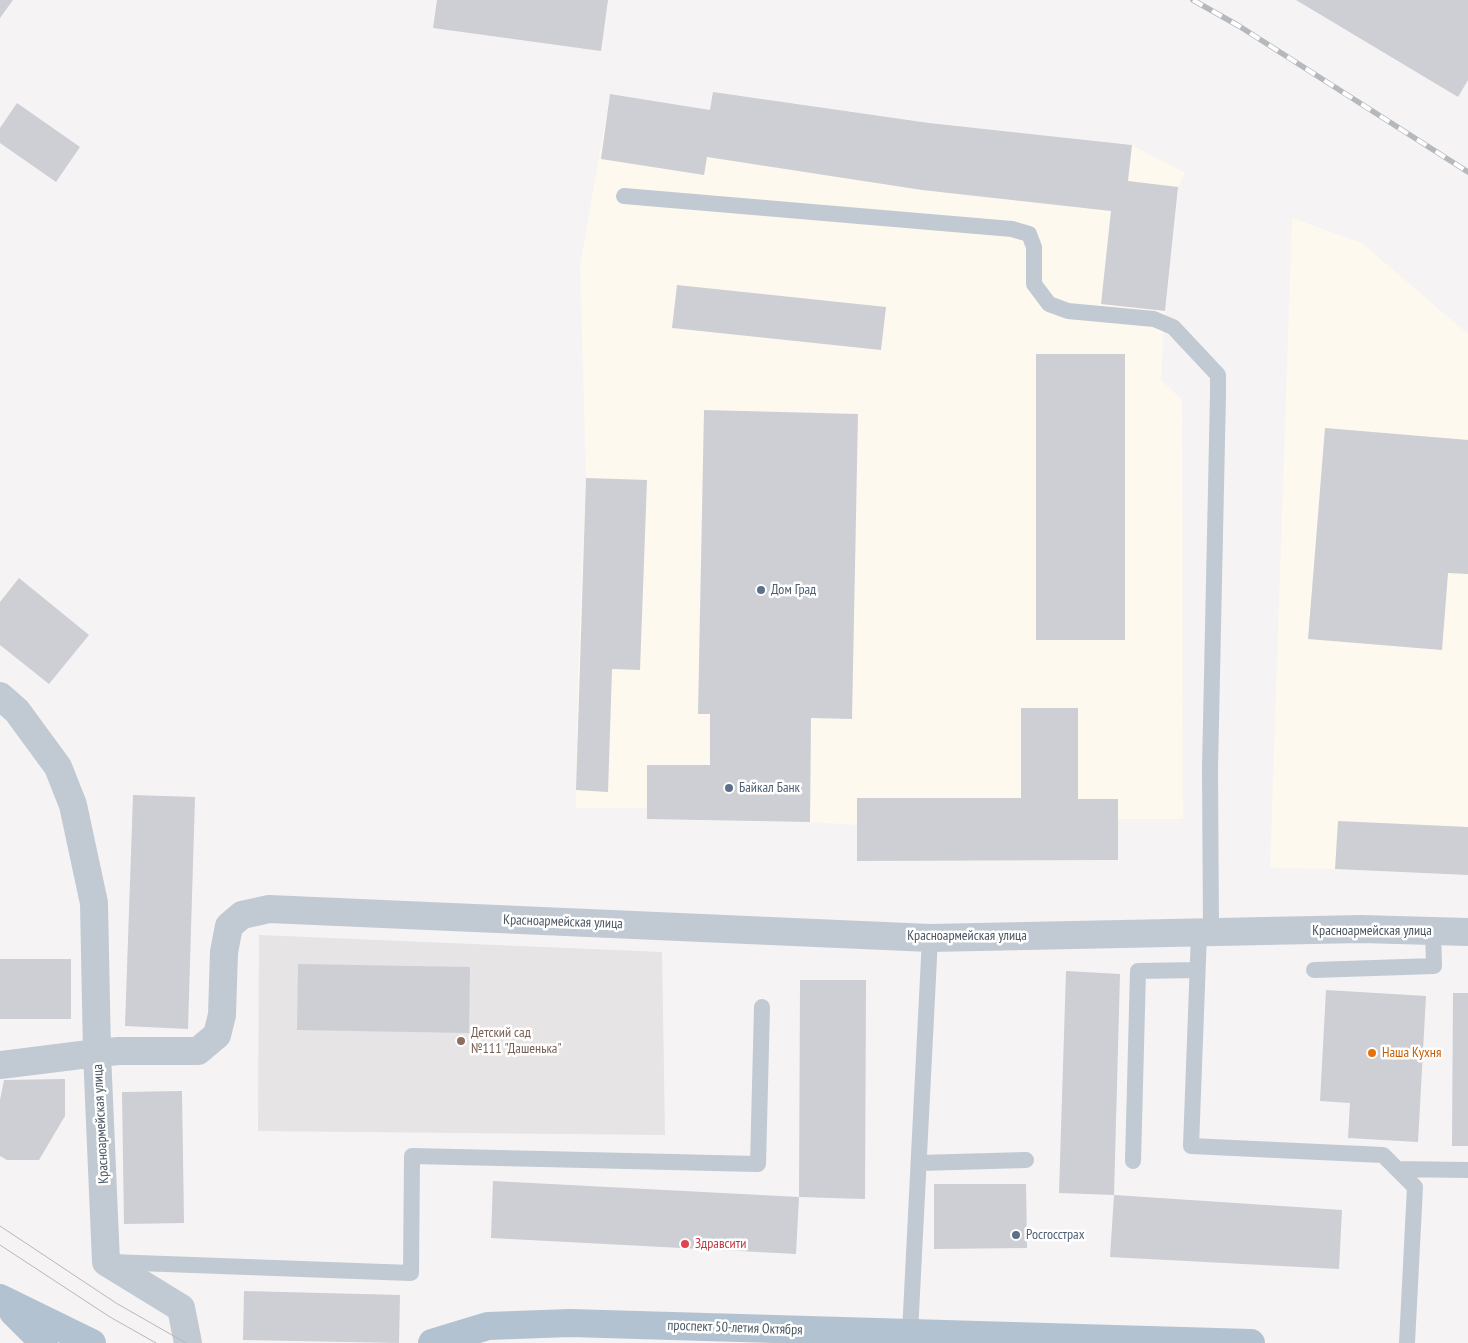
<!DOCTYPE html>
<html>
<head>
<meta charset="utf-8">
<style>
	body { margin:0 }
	canvas { display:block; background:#f5f3f3 }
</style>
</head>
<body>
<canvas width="1468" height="1343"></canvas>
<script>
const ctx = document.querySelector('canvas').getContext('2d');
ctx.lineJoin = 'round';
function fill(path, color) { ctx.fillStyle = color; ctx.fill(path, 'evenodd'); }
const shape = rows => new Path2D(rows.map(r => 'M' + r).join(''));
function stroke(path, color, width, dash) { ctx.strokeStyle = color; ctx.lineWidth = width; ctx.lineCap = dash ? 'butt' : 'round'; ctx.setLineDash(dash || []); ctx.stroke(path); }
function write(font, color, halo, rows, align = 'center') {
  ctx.font = font + ' "PT Sans Narrow",sans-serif'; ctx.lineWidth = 5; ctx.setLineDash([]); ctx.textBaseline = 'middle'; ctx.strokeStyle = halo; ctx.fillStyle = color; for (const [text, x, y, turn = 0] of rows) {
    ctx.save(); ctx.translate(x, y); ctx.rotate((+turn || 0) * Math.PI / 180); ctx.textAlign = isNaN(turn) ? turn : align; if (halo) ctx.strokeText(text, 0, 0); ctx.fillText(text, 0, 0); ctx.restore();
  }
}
const commercial = shape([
	[714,92,929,123,1132,145,1185,173,1178,187,1165,311,1161,380,1182,400,1183,819,1118,819,1118,860,857,861,857,825,810,822,647,819,647,808,576,808,578,672,586,478,580,265,610,94,710,110],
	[1292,218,1362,243,1468,334,1468,875,1335,869,1270,868]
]);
const education = shape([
	[259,935,662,952,665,1135,258,1131]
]);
const building = shape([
	[0,0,13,0,0,18],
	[437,0,608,0,601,51,433,28],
	[1296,0,1468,0,1468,80,1458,97],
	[713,92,929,123,1132,145,1128,181,1178,187,1165,311,1101,304,1111,211,922,190,707,157,704,175,601,159,610,94,710,110],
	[17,103,80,147,56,182,0,143,0,128],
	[677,285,886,307,881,350,672,328],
	[1036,354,1125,354,1125,640,1036,640],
	[704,410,858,414,852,719,811,718,810,822,647,819,647,765,710,765,710,714,698,714],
	[1325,428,1468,440,1468,574,1448,573,1442,650,1308,639],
	[586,478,647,480,640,670,612,669,608,792,576,790],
	[19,578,89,635,49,684,0,645,0,602],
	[1021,708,1078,708,1078,799,1118,799,1118,860,857,861,857,798,1021,798],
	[133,795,195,797,188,1029,125,1026],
	[1338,821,1468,827,1468,875,1335,869],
	[0,959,71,959,71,1019,0,1019],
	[298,964,470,967,469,1033,297,1030],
	[1066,971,1120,974,1114,1195,1342,1210,1339,1269,1110,1257,1114,1195,1059,1193],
	[800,980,866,980,865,1199,799,1197],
	[1326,990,1426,996,1418,1142,1348,1138,1350,1103,1320,1101],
	[1453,993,1468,993,1468,1146,1452,1146],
	[65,1079,65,1116,39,1160,7,1160,0,1156,0,1100,4,1080],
	[182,1091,184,1223,124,1224,122,1092],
	[493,1181,799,1197,796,1254,491,1238],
	[934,1184,1026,1184,1027,1248,934,1249],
	[244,1291,400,1295,399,1343,243,1340]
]);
const service = shape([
	[624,196,1012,229,1029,234,1034,247,1034,284,1049,304,1068,311,1154,319,1173,327,1218,375,1218,394,1210,768,1211,932],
	[1199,933,1191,1146,1383,1155,1415,1187,1407,1343],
	[1314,970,1434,966,1433,931],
	[1133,1161,1138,971,1197,970],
	[919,1163,1026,1160],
	[1397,1169,1468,1170],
	[111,1262,411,1273,412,1156,758,1164,762,1007],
	[910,1333,930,938]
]);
const minor = shape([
	[0,696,17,711,58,767,73,805,94,903,97,1053,0,1065],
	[188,1343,181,1308,106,1262,97,1053,119,1051,198,1051,217,1035,222,1015,224,952,229,926,242,915,269,909,930,938,1361,929,1468,932]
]);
const primary = shape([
	[0,1298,92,1343],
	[13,1312,44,1343],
	[432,1343,488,1326,570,1323,1251,1343]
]);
const tram = shape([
	[0,1226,116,1303,186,1343],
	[0,1245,110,1317,156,1343]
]);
const rail = shape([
	[1193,0,1239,26,1468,172]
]);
const markers = [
	[761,590,5,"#5c6f8a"],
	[729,788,5,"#5c6f8a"],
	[461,1041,5,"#8d6e63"],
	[1372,1053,5,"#e8710a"],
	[1016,1235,5,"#5c6f8a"],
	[685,1244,5,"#e0444e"]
];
const serviceNames = [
	["Дом Град",771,590],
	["Байкал Банк",739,788],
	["Росгосстрах",1026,1235]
];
const streetNames = [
	["Красноармейская улица",563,922,2],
	["Красноармейская улица",1372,931],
	["Красноармейская улица",967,936],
	["Красноармейская улица",101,1124,-93],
	["проспект 50-летия Октября",735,1328,2]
];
const educationNames = [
	["Детский сад",471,1033],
	["№111 \"Дашенька\"",471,1049]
];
const foodNames = [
	["Наша Кухня",1382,1053]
];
const healthNames = [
	["Здравсити",695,1244]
];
fill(commercial, '#fdf9ef');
fill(education, '#e6e4e5');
fill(building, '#cdcfd5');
stroke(service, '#c1cad2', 16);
stroke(minor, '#c1cad2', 28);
stroke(primary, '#b3c2d1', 28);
stroke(tram, '#b5b8bd', 1);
stroke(rail, '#b5b8bd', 5.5);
stroke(rail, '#fff', 4, [11]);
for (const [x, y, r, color] of markers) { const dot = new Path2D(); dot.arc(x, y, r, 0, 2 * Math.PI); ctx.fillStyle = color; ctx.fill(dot); stroke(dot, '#fff', 2); }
write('14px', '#4e5e75', '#fff', serviceNames, 'left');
write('14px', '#4a5661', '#fff', streetNames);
write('14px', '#785e54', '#fff', educationNames, 'left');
write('14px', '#c56008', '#fff', foodNames, 'left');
write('14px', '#be3a42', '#fff', healthNames, 'left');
</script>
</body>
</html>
